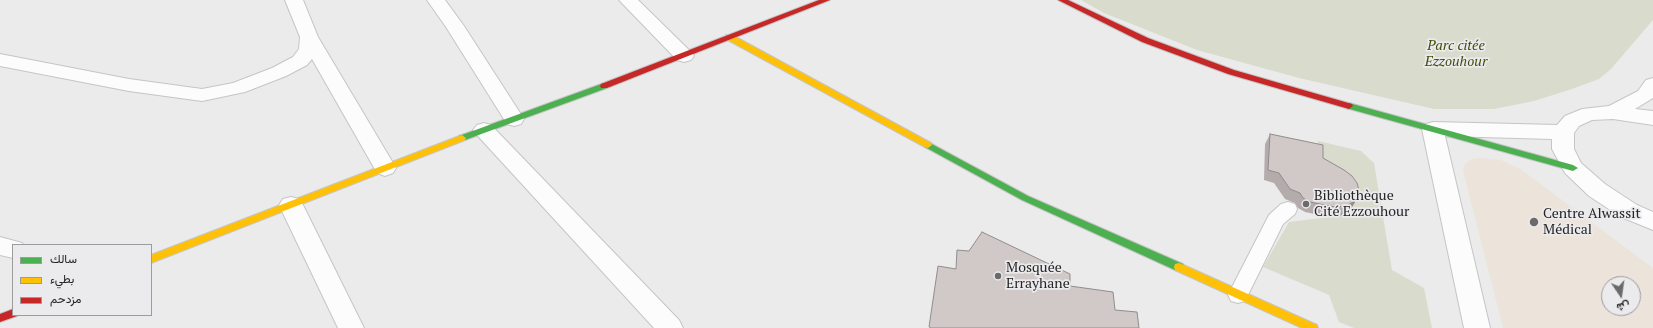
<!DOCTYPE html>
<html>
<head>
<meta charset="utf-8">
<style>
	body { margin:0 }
	#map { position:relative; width:1653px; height:328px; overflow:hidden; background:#ebebec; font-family:"PT Serif",Vazirmatn,serif }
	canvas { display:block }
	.legend { position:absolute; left:12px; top:244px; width:140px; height:72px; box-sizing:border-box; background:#ebeaed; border:1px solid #9c9b9d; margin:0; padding:5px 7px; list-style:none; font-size:12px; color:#252425 }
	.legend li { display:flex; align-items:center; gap:8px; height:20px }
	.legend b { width:20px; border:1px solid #9c9b9d }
	.north { position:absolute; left:1601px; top:276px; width:40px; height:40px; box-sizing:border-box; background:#ebeaed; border:1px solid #9c9b9d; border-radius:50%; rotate:167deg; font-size:11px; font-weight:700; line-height:16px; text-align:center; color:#252425 }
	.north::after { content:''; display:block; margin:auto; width:14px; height:18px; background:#6a6a6b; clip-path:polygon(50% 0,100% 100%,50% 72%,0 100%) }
</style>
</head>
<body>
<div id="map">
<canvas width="1653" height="328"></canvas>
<ul class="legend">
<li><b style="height:5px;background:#4caf50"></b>سالك</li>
<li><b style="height:5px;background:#ffc107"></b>بطيء</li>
<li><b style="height:5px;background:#c62828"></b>مزدحم</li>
</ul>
<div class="north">ش</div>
</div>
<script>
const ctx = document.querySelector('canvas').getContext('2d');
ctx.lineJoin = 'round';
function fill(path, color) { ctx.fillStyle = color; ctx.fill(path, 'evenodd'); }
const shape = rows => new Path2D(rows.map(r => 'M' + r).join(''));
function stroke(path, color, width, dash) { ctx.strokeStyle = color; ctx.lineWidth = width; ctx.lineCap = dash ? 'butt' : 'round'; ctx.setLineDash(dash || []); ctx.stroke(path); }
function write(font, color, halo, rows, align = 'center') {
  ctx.font = font + ' "PT Serif",serif'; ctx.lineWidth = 3.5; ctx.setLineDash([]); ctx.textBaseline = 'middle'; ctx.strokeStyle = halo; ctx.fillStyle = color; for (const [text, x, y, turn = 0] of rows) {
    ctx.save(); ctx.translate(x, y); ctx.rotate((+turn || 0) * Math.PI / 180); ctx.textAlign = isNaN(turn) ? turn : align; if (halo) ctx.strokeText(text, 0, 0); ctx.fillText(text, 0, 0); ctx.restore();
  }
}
const medical = shape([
	[1480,158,1501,160,1522,170,1653,268,1653,328,1503,328,1464,175,1463,168,1466,163,1472,159],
	[1609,284,1633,284,1633,308,1609,308]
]);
const green = shape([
	[1081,0,1653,0,1653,20,1611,69,1599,79,1572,89,1534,101,1494,109,1434,109,1299,78,1197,50,1104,13],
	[1318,141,1361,151,1374,163,1392,270,1424,288,1432,328,1354,328,1339,322,1329,295,1263,267,1289,222,1329,217,1318,155]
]);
const lane = shape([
	[1288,202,1295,204,1297,209,1295,214,1283,224,1245,301,1238,303,1231,301,1228,295,1269,215,1281,204,1288,202]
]);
const street = shape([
	[285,0,303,0,318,37,396,168,393,173,385,176,377,173,312,59,307,65,286,76,245,92,202,101,129,91,0,66,0,54,129,79,202,89,233,83,272,68,293,57,299,49,300,37,285,0],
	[427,0,445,0,464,26,524,119,521,124,514,126,507,124,446,27,427,0],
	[619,0,638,0,691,52,694,56,691,60,684,62,677,60,619,0],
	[1653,78,1653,98,1635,109,1653,111,1653,125,1613,119,1592,120,1579,126,1574,133,1574,149,1581,163,1605,184,1637,205,1653,212,1653,230,1621,217,1589,196,1565,173,1552,149,1552,139,1445,136,1490,328,1464,328,1422,129,1426,124,1433,122,1557,125,1565,116,1582,109,1609,106,1638,91,1646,80,1653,78],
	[484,123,491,125,679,320,683,328,654,328,477,135,473,130,477,125,484,123],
	[291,197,299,199,303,205,364,328,338,328,279,205,283,199,291,197],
	[0,237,22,243,23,245,13,245,13,258,0,255,0,237]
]);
const fast = shape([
	[604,83,607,84,608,86,607,88,465,140,459,140,458,138,459,136,604,83],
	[1349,103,1573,165,1578,168,1573,171,1346,108,1345,106,1346,104,1349,103],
	[928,142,1028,196,1183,264,1184,267,1183,270,1179,271,1175,270,1022,200,925,147,924,145,928,142]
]);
const slow = shape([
	[726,35,732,35,931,143,932,145,928,148,925,147,726,39,726,35],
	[462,135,466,138,465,140,151,263,151,255,462,135],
	[1179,263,1317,325,1318,328,1302,328,1175,270,1174,267,1175,264,1179,263]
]);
const jam = shape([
	[819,0,830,0,607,88,601,88,600,86,601,84,819,0],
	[1058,0,1068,0,1148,38,1234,70,1352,104,1353,106,1349,109,1228,74,1142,42,1058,0],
	[13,309,13,315,17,316,0,322,0,314,13,309]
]);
const wall = shape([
	[1270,134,1323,158,1358,197,1352,207,1348,212,1340,216,1329,217,1305,212,1298,208,1295,203,1285,199,1274,183,1264,180,1265,144]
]);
const shadedWall = shape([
	[1358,197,1352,207,1348,212,1340,216,1346,206]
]);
const building = shape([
	[1270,134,1323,145,1323,158,1344,170,1352,176,1357,183,1359,190,1358,197,1353,202,1346,206,1335,207,1310,202,1303,198,1300,193,1290,189,1279,173,1268,170,1270,134],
	[982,232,1070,274,1070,286,1113,292,1115,310,1137,312,1139,328,931,328,929,327,938,266,956,269,957,250,969,251,982,232]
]);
const markers = [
	[1306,204,4,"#6a6a6b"],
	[1534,222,5,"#6a6a6b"],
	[998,276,4,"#6a6a6b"]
];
const parkNames = [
	["Parc citée",1456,46],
	["Ezzouhour",1456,62]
];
const poiNames = [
	["Bibliothèque",1314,196],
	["Cité Ezzouhour",1314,212],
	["Centre Alwassit",1543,214],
	["Médical",1543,230],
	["Mosquée",1006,268],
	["Errayhane",1006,284]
];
fill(medical, '#ece4da');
fill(green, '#d9dccd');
stroke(lane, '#c5c5c6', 2);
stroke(street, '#c5c5c6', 2);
stroke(fast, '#c5c5c6', 2);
stroke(slow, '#c5c5c6', 2);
stroke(jam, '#c5c5c6', 2);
fill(lane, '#fcfcfc');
fill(street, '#fcfcfc');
fill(fast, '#4caf50');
fill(slow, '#ffc107');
fill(jam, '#c62828');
fill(wall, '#b4acac');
fill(shadedWall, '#928c8c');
fill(building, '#d1c8c8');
stroke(building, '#928c8c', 1);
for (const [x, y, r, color] of markers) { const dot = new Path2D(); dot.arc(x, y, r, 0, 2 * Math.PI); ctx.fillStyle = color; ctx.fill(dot); stroke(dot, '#ebeaed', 1.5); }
write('italic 14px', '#444d07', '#ebeaed', parkNames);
write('14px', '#252425', '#ebeaed', poiNames, 'left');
</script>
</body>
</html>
